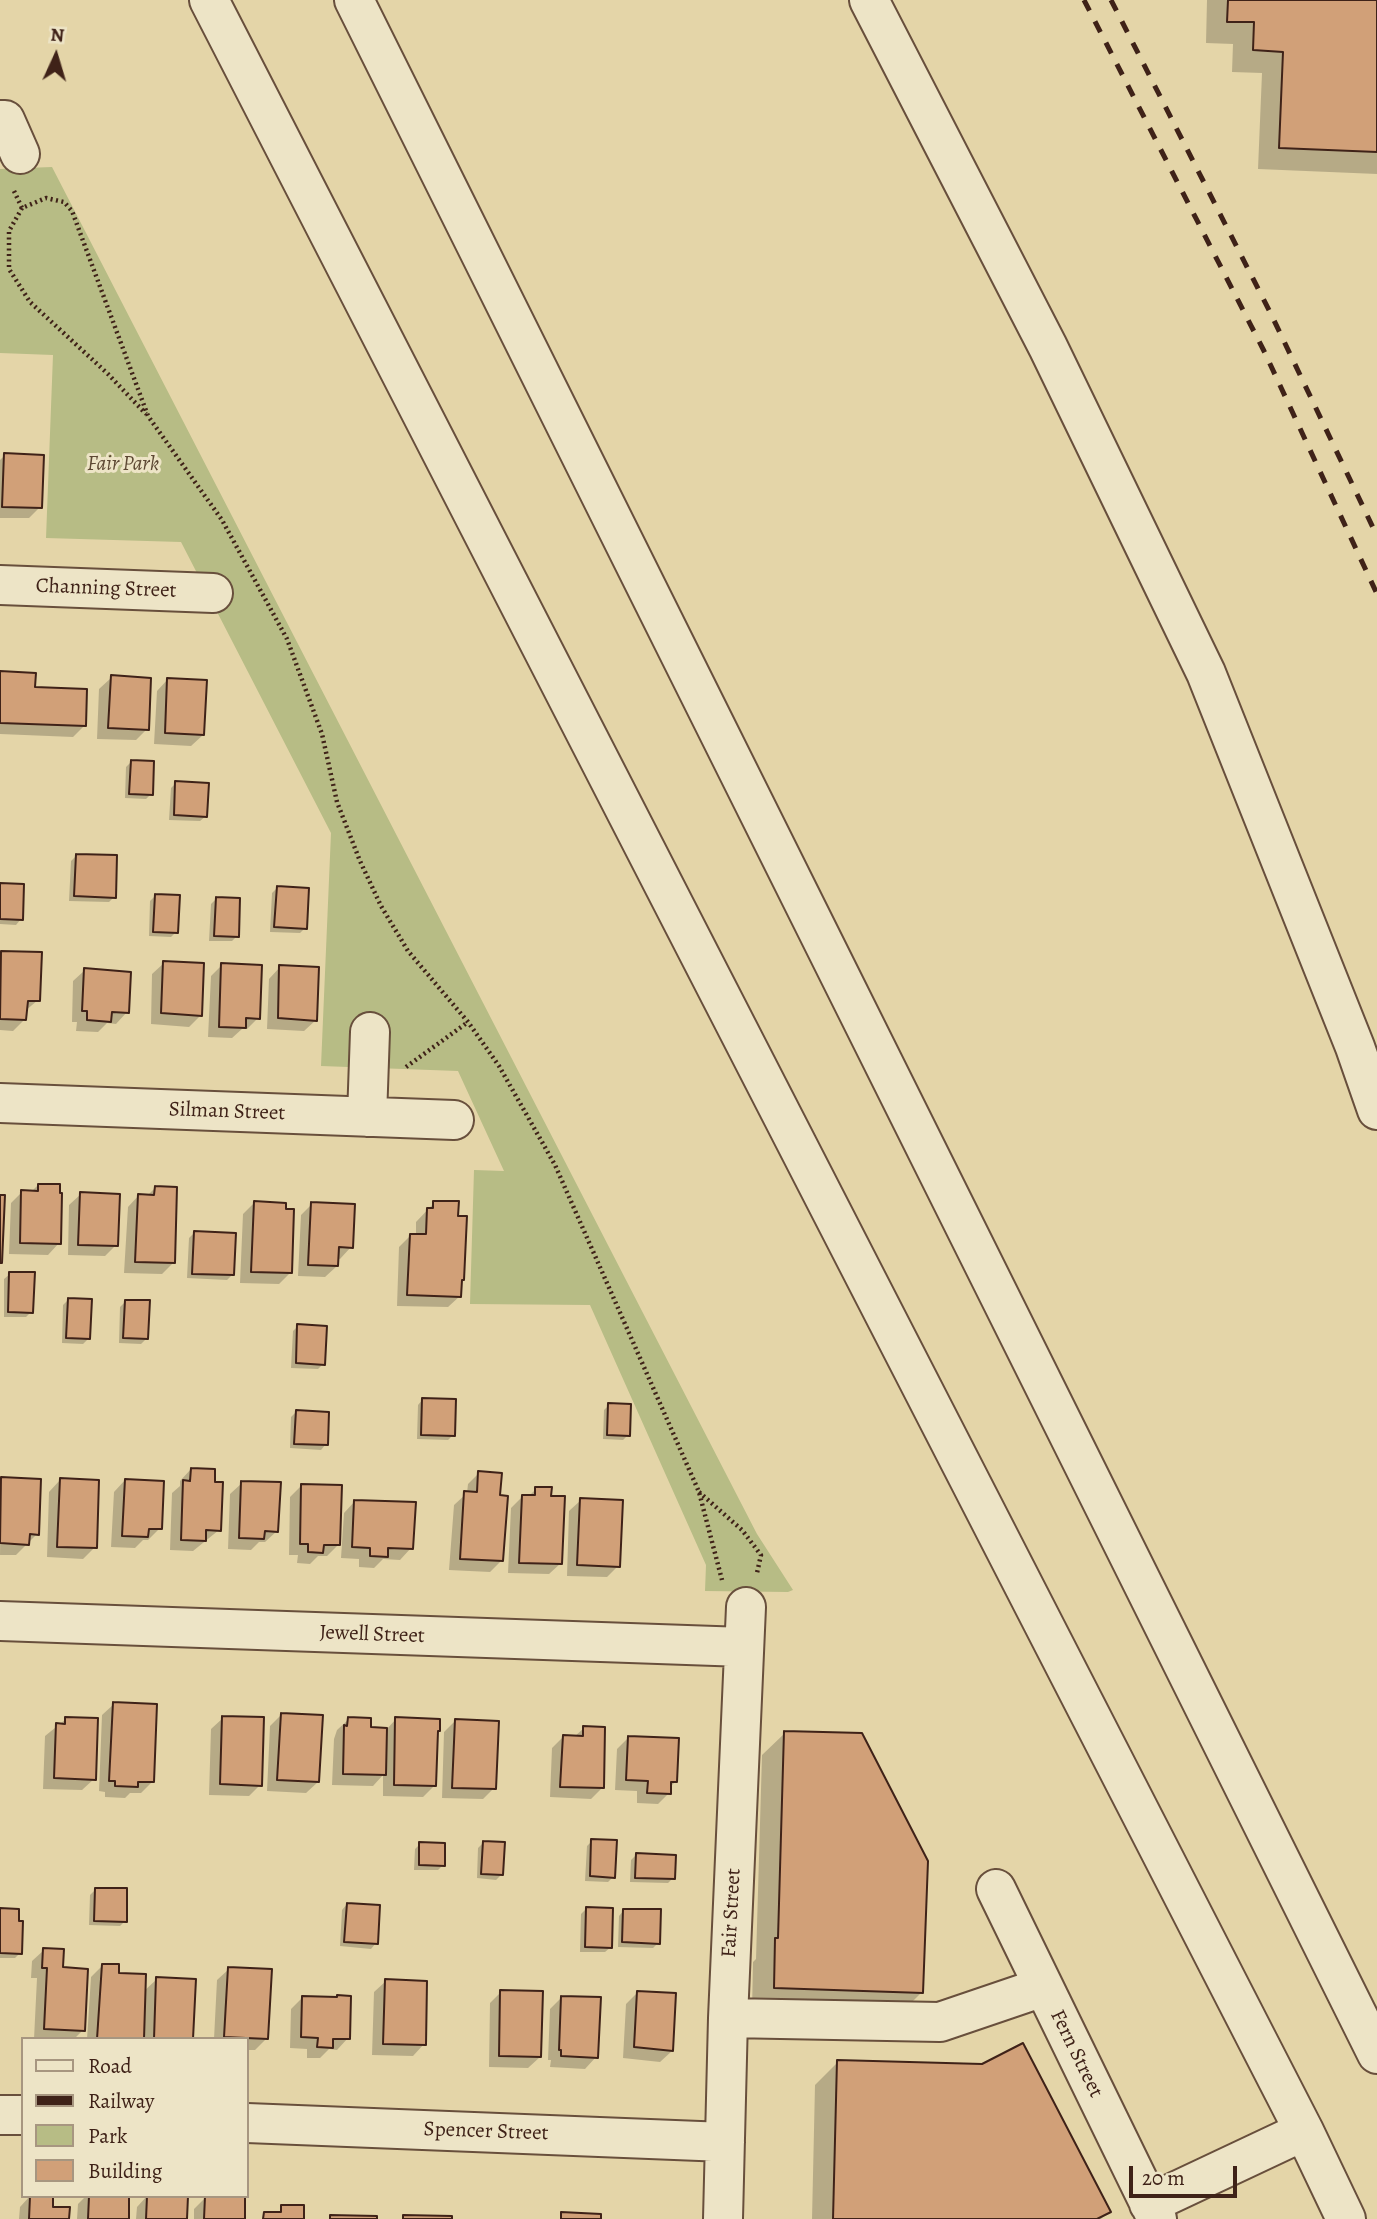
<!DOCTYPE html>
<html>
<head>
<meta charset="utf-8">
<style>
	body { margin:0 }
	#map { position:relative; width:1377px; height:2219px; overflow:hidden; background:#e4d5a8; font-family:Alegreya,serif }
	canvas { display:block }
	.legend { position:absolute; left:21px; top:2037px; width:228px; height:161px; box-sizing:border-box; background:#ede4c6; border:2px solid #a79680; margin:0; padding:9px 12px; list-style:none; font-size:21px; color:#3f2218 }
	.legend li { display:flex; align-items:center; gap:14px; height:35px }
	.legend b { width:35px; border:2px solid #a79680 }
	.north { position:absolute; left:21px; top:21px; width:70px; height:70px; -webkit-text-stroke:5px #ede4c6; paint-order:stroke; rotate:4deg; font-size:19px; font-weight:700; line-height:28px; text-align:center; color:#3f2218 }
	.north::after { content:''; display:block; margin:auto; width:24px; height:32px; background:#3f2218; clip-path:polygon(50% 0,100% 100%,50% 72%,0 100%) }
	.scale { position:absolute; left:1129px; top:2166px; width:108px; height:32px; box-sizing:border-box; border:4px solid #3f2218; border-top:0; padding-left:9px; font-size:21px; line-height:24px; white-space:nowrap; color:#3f2218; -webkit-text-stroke:5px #ede4c6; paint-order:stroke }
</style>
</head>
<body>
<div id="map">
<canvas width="1377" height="2219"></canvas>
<ul class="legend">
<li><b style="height:9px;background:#ede4c6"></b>Road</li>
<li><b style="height:9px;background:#3f2218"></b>Railway</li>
<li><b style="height:19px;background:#b7bc85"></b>Park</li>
<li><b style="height:19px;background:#d1a078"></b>Building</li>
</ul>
<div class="north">N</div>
<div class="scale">20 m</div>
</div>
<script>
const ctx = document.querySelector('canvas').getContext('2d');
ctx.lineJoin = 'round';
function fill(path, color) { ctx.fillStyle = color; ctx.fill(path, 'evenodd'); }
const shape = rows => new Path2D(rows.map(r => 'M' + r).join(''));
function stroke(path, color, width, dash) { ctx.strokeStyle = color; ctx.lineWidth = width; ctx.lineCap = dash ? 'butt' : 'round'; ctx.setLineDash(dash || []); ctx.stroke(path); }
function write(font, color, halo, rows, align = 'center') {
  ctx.font = font + ' Alegreya,serif'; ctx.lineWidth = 6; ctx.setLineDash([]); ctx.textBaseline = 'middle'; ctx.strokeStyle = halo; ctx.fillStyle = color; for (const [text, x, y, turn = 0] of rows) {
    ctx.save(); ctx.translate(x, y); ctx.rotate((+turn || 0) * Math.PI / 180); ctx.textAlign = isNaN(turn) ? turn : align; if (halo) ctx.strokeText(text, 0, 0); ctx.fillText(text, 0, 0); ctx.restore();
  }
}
const green = shape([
	[52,167,757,1534,793,1590,788,1592,705,1591,706,1565,590,1305,470,1304,474,1170,504,1171,458,1071,321,1066,331,833,181,542,46,538,53,355,0,353,0,169]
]);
const shadow = shape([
	[1207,0,1377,0,1377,174,1258,169,1262,73,1232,72,1233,44,1206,43],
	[5,455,40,507,29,518,0,518,0,460],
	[0,673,33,688,84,726,73,737,0,734],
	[111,678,149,679,147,729,136,740,97,739,99,689],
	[168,679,203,735,191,746,154,744,157,691],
	[131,762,151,794,146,799,125,798,126,767],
	[176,783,206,816,200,821,169,820,171,788],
	[77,855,114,897,109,902,69,901,71,861],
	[0,885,21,919,16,925,0,924],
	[277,888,305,928,300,933,270,932,272,893],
	[155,896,176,932,171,937,149,936,150,901],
	[216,899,237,936,232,941,209,941,211,904],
	[2,953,38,1000,25,1011,24,1020,13,1031,0,1030,0,955],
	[164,963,200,1016,189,1027,151,1024,152,974],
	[222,965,258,1018,247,1029,242,1029,232,1038,208,1037,211,976],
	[280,967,316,1020,304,1031,267,1029,269,979],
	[85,970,127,1012,116,1024,107,1023,98,1032,76,1031,77,1022,72,1022,73,981],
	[38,1185,59,1243,48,1255,9,1254,11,1203,22,1192,31,1192],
	[155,1188,173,1263,162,1274,124,1273,128,1207,139,1195,147,1196],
	[81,1194,116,1245,105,1256,68,1255,69,1205],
	[254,1203,290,1273,279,1284,240,1283,243,1214],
	[434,1203,460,1282,460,1296,448,1307,397,1306,399,1247,410,1236,416,1236,416,1222],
	[312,1204,351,1247,340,1259,337,1258,337,1266,325,1277,298,1276,301,1215],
	[194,1233,232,1275,227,1280,187,1278,189,1238],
	[10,1274,31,1312,26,1317,4,1317,4,1279],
	[68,1300,88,1339,83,1344,62,1343,63,1305],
	[125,1302,147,1338,141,1344,119,1343,120,1307],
	[298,1326,323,1364,318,1369,291,1368,293,1331],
	[423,1399,453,1435,448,1440,417,1439,418,1405],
	[609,1405,628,1435,623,1440,603,1439,604,1410],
	[296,1412,326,1444,321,1450,290,1448,291,1417],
	[191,1469,219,1530,193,1551,170,1550,172,1493,180,1486,180,1481],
	[479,1473,498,1497,501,1561,490,1572,449,1570,454,1505,467,1493,468,1484],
	[1,1479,37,1534,16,1555,0,1555],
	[60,1480,95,1547,83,1559,47,1557,49,1492],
	[125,1480,160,1528,148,1540,143,1540,135,1548,111,1547,114,1492],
	[242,1483,277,1531,265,1542,259,1542,251,1550,228,1549,230,1494],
	[302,1485,339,1544,327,1556,318,1556,310,1564,297,1563,298,1555,289,1555,290,1497],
	[536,1489,561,1563,549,1574,508,1573,511,1508,522,1497,528,1497],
	[581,1500,618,1566,607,1577,567,1576,569,1511],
	[355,1501,411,1548,400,1560,383,1559,374,1568,359,1567,359,1559,341,1558,344,1513],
	[114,1704,152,1782,141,1793,130,1793,125,1798,105,1797,105,1792,99,1791,102,1715],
	[281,1715,318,1782,306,1793,267,1791,270,1726],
	[223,1718,260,1785,249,1796,209,1795,211,1729],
	[66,1719,94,1779,82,1790,43,1789,45,1736],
	[349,1719,369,1729,386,1730,396,1719,436,1732,434,1786,423,1797,383,1796,383,1775,373,1786,332,1785,334,1739,337,1730],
	[455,1721,494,1788,483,1799,442,1798,444,1732],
	[584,1728,602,1788,591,1799,550,1797,552,1748,563,1737,574,1737],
	[785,1733,922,1992,899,2015,752,2010,753,1962,756,1959,762,1755],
	[628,1738,676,1781,669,1788,669,1793,658,1804,637,1803,637,1791,615,1790,617,1749],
	[592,1841,613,1877,608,1882,585,1881,587,1846],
	[484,1842,501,1875,496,1880,477,1878,478,1848],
	[420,1844,443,1865,438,1870,414,1870,415,1849],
	[636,1855,673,1878,668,1883,630,1882,631,1860],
	[95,1890,125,1921,120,1926,89,1925,90,1895],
	[347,1904,376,1943,371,1949,340,1946,342,1910],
	[586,1909,611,1947,605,1952,580,1952,581,1914],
	[0,1910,20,1953,15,1958,0,1958],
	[624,1910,658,1943,653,1948,618,1947,619,1916],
	[44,1950,61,1969,83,2030,74,2039,34,2039,37,1978,31,1978,32,1961],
	[102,1966,143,1992,157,1979,192,2039,87,2039,91,1977],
	[229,1969,266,2039,255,2050,247,2050,247,2039,214,2039,217,1980],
	[386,1981,424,2044,413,2056,372,2055,374,1992],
	[501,1992,540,2057,528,2068,489,2067,490,2003],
	[638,1992,672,2051,660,2062,623,2058,626,2004],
	[303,1997,348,2038,337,2050,329,2049,320,2058,307,2058,307,2049,290,2048,291,2009],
	[562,1997,596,2057,585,2069,550,2067,551,2060,548,2060,550,2009],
	[838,2062,1109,2211,1101,2219,812,2219,815,2085],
	[30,2196,68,2219,19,2219,20,2207],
	[86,2196,128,2196,127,2219,77,2219,78,2204],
	[147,2196,186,2197,185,2219,136,2219,137,2207],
	[206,2197,243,2219,194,2219,194,2209]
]);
const building = shape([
	[1228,0,1377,0,1377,152,1279,148,1283,52,1253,50,1254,22,1227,22,1228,0],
	[4,453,44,455,42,508,2,507,4,453],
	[0,671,36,673,35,687,87,689,86,726,0,723,0,671],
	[111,675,151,678,149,730,108,728,111,675],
	[167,678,207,680,204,735,165,733,167,678],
	[131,760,154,761,153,795,129,794,131,760],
	[175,781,209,783,207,817,174,815,175,781],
	[76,854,117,855,116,898,74,896,76,854],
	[0,883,24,884,23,920,0,919,0,883],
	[277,886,309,888,307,929,274,927,277,886],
	[155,894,180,895,178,933,153,932,155,894],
	[216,897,240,898,239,937,214,936,216,897],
	[1,951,42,952,40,1001,28,1001,26,1020,0,1019,1,951],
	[163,961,204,963,202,1016,161,1013,163,961],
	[221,963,262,965,260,1019,246,1018,246,1028,219,1027,221,963],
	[279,965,319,967,317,1021,278,1018,279,965],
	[84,968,131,972,129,1013,112,1012,111,1022,87,1020,87,1011,82,1011,84,968],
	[38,1184,60,1184,60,1193,62,1193,61,1244,20,1243,21,1190,38,1191,38,1184],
	[155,1186,177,1187,175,1263,135,1262,138,1194,154,1195,155,1186],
	[80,1192,120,1194,118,1246,78,1245,80,1192],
	[0,1195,5,1195,2,1263,0,1263,0,1195],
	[254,1201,286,1203,286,1209,294,1209,292,1273,251,1272,254,1201],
	[433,1201,459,1201,458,1216,467,1216,464,1280,462,1280,461,1297,407,1295,410,1234,426,1234,427,1208,433,1208,433,1201],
	[311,1202,355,1204,353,1248,339,1247,338,1266,308,1265,311,1202],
	[194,1231,236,1233,234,1275,192,1274,194,1231],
	[9,1272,35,1272,33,1313,8,1312,9,1272],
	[68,1298,92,1299,90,1339,66,1338,68,1298],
	[125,1300,150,1300,148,1339,123,1338,125,1300],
	[297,1324,327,1326,325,1365,296,1363,297,1324],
	[422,1398,456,1399,455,1436,421,1435,422,1398],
	[608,1403,631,1404,630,1436,607,1435,608,1403],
	[296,1410,329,1412,328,1445,294,1444,296,1410],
	[191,1468,215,1469,215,1482,223,1482,221,1531,206,1530,206,1541,181,1540,183,1480,190,1481,191,1468],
	[478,1471,502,1473,500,1495,508,1496,503,1561,460,1559,464,1491,477,1492,478,1471],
	[1,1477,41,1479,39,1535,30,1534,29,1545,0,1543,1,1477],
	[60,1478,99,1480,97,1548,57,1547,60,1478],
	[125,1479,164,1481,162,1529,149,1529,148,1537,122,1536,125,1479],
	[241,1481,281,1482,278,1532,265,1531,264,1539,239,1538,241,1481],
	[301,1484,342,1485,340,1545,324,1545,323,1553,308,1552,308,1544,300,1544,301,1484],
	[535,1487,552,1487,551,1496,565,1496,562,1564,519,1563,522,1495,535,1495,535,1487],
	[580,1498,623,1500,620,1567,577,1565,580,1498],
	[354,1500,416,1502,413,1549,388,1548,388,1557,370,1556,370,1548,352,1547,354,1500],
	[113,1702,157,1704,154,1782,138,1782,138,1787,115,1786,115,1781,109,1781,113,1702],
	[281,1713,323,1715,319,1782,277,1780,281,1713],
	[222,1716,264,1717,262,1786,220,1784,222,1716],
	[65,1717,98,1718,96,1780,54,1778,56,1723,65,1724,65,1717],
	[348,1717,371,1718,371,1727,387,1728,386,1775,343,1774,344,1725,347,1726,348,1717],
	[395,1717,440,1719,440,1731,438,1731,436,1786,394,1785,395,1717],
	[455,1719,499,1721,496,1789,452,1788,455,1719],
	[583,1726,605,1727,604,1788,560,1787,563,1735,583,1736,583,1726],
	[784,1731,862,1733,928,1861,923,1993,774,1988,775,1938,778,1938,784,1731],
	[628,1736,679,1738,677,1782,671,1782,671,1794,647,1793,648,1781,626,1780,628,1736],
	[591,1839,617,1840,615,1878,590,1876,591,1839],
	[483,1841,505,1842,503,1875,481,1874,483,1841],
	[419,1842,445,1843,445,1866,419,1865,419,1842],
	[636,1853,676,1855,675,1879,635,1878,636,1853],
	[95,1888,127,1888,127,1922,94,1921,95,1888],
	[347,1903,380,1905,378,1944,344,1942,347,1903],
	[586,1907,613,1908,612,1948,585,1947,586,1907],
	[0,1908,19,1909,19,1921,23,1921,22,1954,0,1953,0,1908],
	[623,1909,661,1909,660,1944,622,1942,623,1909],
	[43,1948,64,1949,63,1967,88,1969,85,2031,44,2029,47,1968,42,1968,43,1948],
	[102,1964,119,1964,119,1973,146,1974,144,2039,97,2039,102,1964],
	[228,1967,272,1969,268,2039,224,2037,228,1967],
	[156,1977,196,1979,193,2039,154,2039,156,1977],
	[385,1979,427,1981,426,2045,383,2044,385,1979],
	[500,1990,543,1991,541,2057,499,2056,500,1990],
	[637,1991,676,1993,673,2051,634,2047,637,1991],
	[337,1995,351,1996,350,2039,333,2039,333,2048,317,2047,318,2038,301,2037,302,1996,337,1997,337,1995],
	[561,1996,601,1997,598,2058,561,2056,561,2050,559,2050,561,1996],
	[1023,2043,1111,2212,1097,2219,833,2219,837,2060,982,2064,1023,2043],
	[30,2196,53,2196,53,2207,70,2207,69,2219,29,2219,30,2196],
	[89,2196,129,2196,129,2219,88,2219,89,2196],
	[147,2196,188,2196,187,2219,146,2219,147,2196],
	[205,2196,245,2197,245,2219,204,2219,205,2196],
	[281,2205,304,2205,304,2219,263,2219,264,2212,281,2212,281,2205],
	[561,2212,601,2214,601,2219,561,2219,561,2212],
	[330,2215,377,2216,377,2219,330,2219,330,2215],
	[403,2215,452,2216,452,2219,403,2219,403,2215]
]);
const path = shape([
	[14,191,22,208,46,198,64,202,72,211,148,416,222,520,287,639,322,734,337,802,360,861,381,906,408,951,468,1022,499,1066,555,1165,699,1492,722,1580],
	[22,208,9,231,9,269,30,302,108,374,146,414],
	[406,1067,468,1022],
	[699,1492,742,1530,761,1555,757,1573]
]);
const minor = shape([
	[209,0,1304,2131,1346,2219],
	[354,0,1377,2054],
	[869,0,1048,347,1206,673,1355,1047,1377,1110],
	[0,120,5,120,20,154],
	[0,585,213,593],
	[0,1103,454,1120],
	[367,1117,370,1032],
	[0,1621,744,1647],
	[996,1889,1157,2219],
	[728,2018,940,2022,1043,1987],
	[0,2115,23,2115],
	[247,2123,725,2142],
	[1149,2204,1304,2131],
	[723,2219,728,2018,746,1607]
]);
const rail = shape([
	[1084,0,1264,351,1377,594],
	[1111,0,1270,312,1377,536]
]);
const parkNames = [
	["Fair Park",123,465]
];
const streetNames = [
	["Channing Street",106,589,2],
	["Silman Street",227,1112,2],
	["Jewell Street",372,1635,2],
	["Fair Street",732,1913,-87],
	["Fern Street",1076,2054,64],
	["Spencer Street",486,2132,2]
];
fill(green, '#b7bc85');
fill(shadow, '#0003');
fill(building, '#d1a078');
stroke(building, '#3f2218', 2);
stroke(minor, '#684f3c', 42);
stroke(path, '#3f2218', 4.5, [2, 3.5]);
stroke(minor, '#ede4c6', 38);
stroke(rail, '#3f2218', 5, [12, 12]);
write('italic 21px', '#5d4833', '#ede4c6', parkNames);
write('21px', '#3f2218', '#ede4c6', streetNames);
</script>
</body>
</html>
